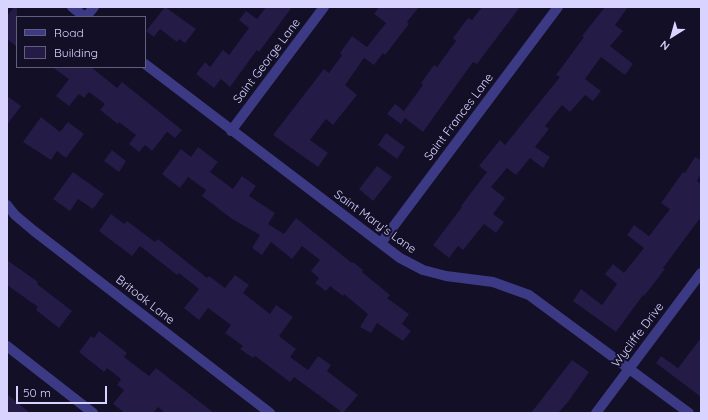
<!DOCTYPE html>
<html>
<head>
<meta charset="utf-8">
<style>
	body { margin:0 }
	#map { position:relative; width:708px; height:420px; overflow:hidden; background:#130f26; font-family:Quicksand,sans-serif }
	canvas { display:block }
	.frame { position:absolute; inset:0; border:8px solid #d9d4ff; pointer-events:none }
	.legend { position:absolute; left:16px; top:16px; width:130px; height:52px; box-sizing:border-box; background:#130f26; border:1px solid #625e7d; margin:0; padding:5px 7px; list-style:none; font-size:12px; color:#d9d4ff }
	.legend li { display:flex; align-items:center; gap:8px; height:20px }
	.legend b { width:20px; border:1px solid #625e7d }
	.north { position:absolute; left:652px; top:16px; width:40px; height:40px; -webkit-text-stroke:3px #130f26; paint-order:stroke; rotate:217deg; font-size:11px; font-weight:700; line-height:16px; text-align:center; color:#d9d4ff }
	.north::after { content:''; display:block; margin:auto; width:14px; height:18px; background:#d9d4ff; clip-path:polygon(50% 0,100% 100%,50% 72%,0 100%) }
	.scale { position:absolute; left:16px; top:386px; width:91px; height:18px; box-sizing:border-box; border:2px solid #d9d4ff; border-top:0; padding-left:5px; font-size:12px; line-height:14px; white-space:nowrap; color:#d9d4ff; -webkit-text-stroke:3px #130f26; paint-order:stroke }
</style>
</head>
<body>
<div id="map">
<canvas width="708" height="420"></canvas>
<div class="frame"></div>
<ul class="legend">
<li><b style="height:5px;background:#3d3a85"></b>Road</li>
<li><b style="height:11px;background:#241b47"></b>Building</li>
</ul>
<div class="north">N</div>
<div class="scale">50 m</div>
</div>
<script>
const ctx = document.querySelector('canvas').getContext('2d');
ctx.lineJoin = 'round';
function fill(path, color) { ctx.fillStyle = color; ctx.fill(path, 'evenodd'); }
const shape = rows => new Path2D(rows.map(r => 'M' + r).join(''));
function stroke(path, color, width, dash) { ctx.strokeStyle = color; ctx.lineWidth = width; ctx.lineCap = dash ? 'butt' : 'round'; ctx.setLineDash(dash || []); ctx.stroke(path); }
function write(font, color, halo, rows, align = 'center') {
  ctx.font = font + ' Quicksand,sans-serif'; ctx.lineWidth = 4; ctx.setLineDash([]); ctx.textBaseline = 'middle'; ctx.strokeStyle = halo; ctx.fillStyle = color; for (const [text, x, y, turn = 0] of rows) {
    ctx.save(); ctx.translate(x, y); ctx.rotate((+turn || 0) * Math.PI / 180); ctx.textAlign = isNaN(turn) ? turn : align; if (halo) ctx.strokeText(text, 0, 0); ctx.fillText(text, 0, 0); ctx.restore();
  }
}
const building = shape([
	[14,7,17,7,17,47,7,39,7,16],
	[165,7,196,29,185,43,179,39,177,42,160,29,154,37,146,31],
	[266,7,292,7,259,52,257,50,230,87,221,79,214,88,196,74,205,62,210,67,223,50,229,55,249,28,239,20,246,11,257,19],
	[379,7,419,7,407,22,409,24,385,55,383,53,374,65,364,58,345,85,357,95,333,125,326,119,310,140,328,153,318,167,273,135,324,69,329,73,342,55,340,53,352,36,367,47,386,23,374,14],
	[482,7,520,7,477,64,473,62,423,132,405,118,401,124,387,114,395,104,404,111,423,85,421,83,434,65,437,67,456,41,453,38,468,18,472,20],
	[605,7,628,7,615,25,623,31,610,46,633,64,625,75,601,57,585,79,601,91,593,101,585,95,570,112,562,105,545,126,549,129,535,147,550,157,543,168,530,158,516,175,507,168,491,187,505,198,493,214,504,222,496,233,484,224,463,250,458,246,449,258,433,245,462,207,461,206,487,172,479,166,500,140,505,145,560,77,556,75,584,37,582,36],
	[52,67,91,67,117,88,122,82,182,130,175,138,167,132,152,151,145,145,139,152,129,144,136,135,119,122,118,124,100,110,105,104,89,92,84,98,79,94,69,106,56,96,69,79],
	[7,96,21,106,7,125],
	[41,117,60,132,68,122,84,134,66,158,57,151,51,160,23,142],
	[386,133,405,147,397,159,378,145],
	[198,147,218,162,210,172,233,189,242,176,256,186,249,196,275,213,268,224,284,234,296,218,352,263,353,262,363,270,362,272,390,295,387,298,409,314,402,324,411,331,403,341,377,323,371,333,360,327,368,314,344,294,343,296,330,286,326,291,315,283,319,278,311,271,320,260,302,246,292,259,271,242,262,255,252,248,260,235,232,219,202,196,206,190,188,177,180,188,162,174,181,149,191,157],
	[112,150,126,161,119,172,104,161],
	[695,157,701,160,701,174,697,181,701,184,701,217,663,268,665,269,644,296,643,295,616,332,573,301,581,289,602,305,617,284,605,274,613,264,624,273,644,248,627,235,634,225,649,236,670,209,661,203,683,172,685,173],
	[377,166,392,177,373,201,359,189],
	[73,172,104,194,93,209,78,199,70,211,53,199],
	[111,214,124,224,127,221,155,242,158,239,207,278,209,276,225,288,235,275,249,285,243,293,270,314,276,305,293,317,279,336,296,349,290,357,308,370,318,356,331,365,327,371,358,395,343,413,294,377,290,382,255,356,253,358,240,349,243,346,225,333,231,325,208,308,199,320,184,308,199,289,179,273,177,275,140,246,132,256,99,231],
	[7,260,38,282,37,284,72,311,59,328,36,310,38,307,7,285],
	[99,331,127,353,124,357,149,376,156,368,214,413,165,413,158,407,153,413,125,413,113,404,124,390,117,385,121,379,107,368,104,372,79,352,91,336,94,338],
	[701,338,701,397,656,363,661,356,678,368],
	[572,360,589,372,568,402,558,413,531,413],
	[7,394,30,413,7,413]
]);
const minor = shape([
	[72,7,85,17],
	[86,17,94,7],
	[145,64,400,258,423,270,446,276,493,282,529,295,689,413],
	[231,131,324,7],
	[7,205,15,215,34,231,270,413],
	[381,243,558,7],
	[7,346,93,413],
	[596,413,701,273]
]);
const streetNames = [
	["Saint George Lane",267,61,-53],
	["Saint Frances Lane",459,117,-53],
	["Saint Mary's Lane",375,222,36],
	["Britoak Lane",145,300,38],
	["Wycliffe Drive",638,335,-53]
];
fill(building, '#241b47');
stroke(minor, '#3d3a85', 10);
write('12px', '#d9d4ff', '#130f26', streetNames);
</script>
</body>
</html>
